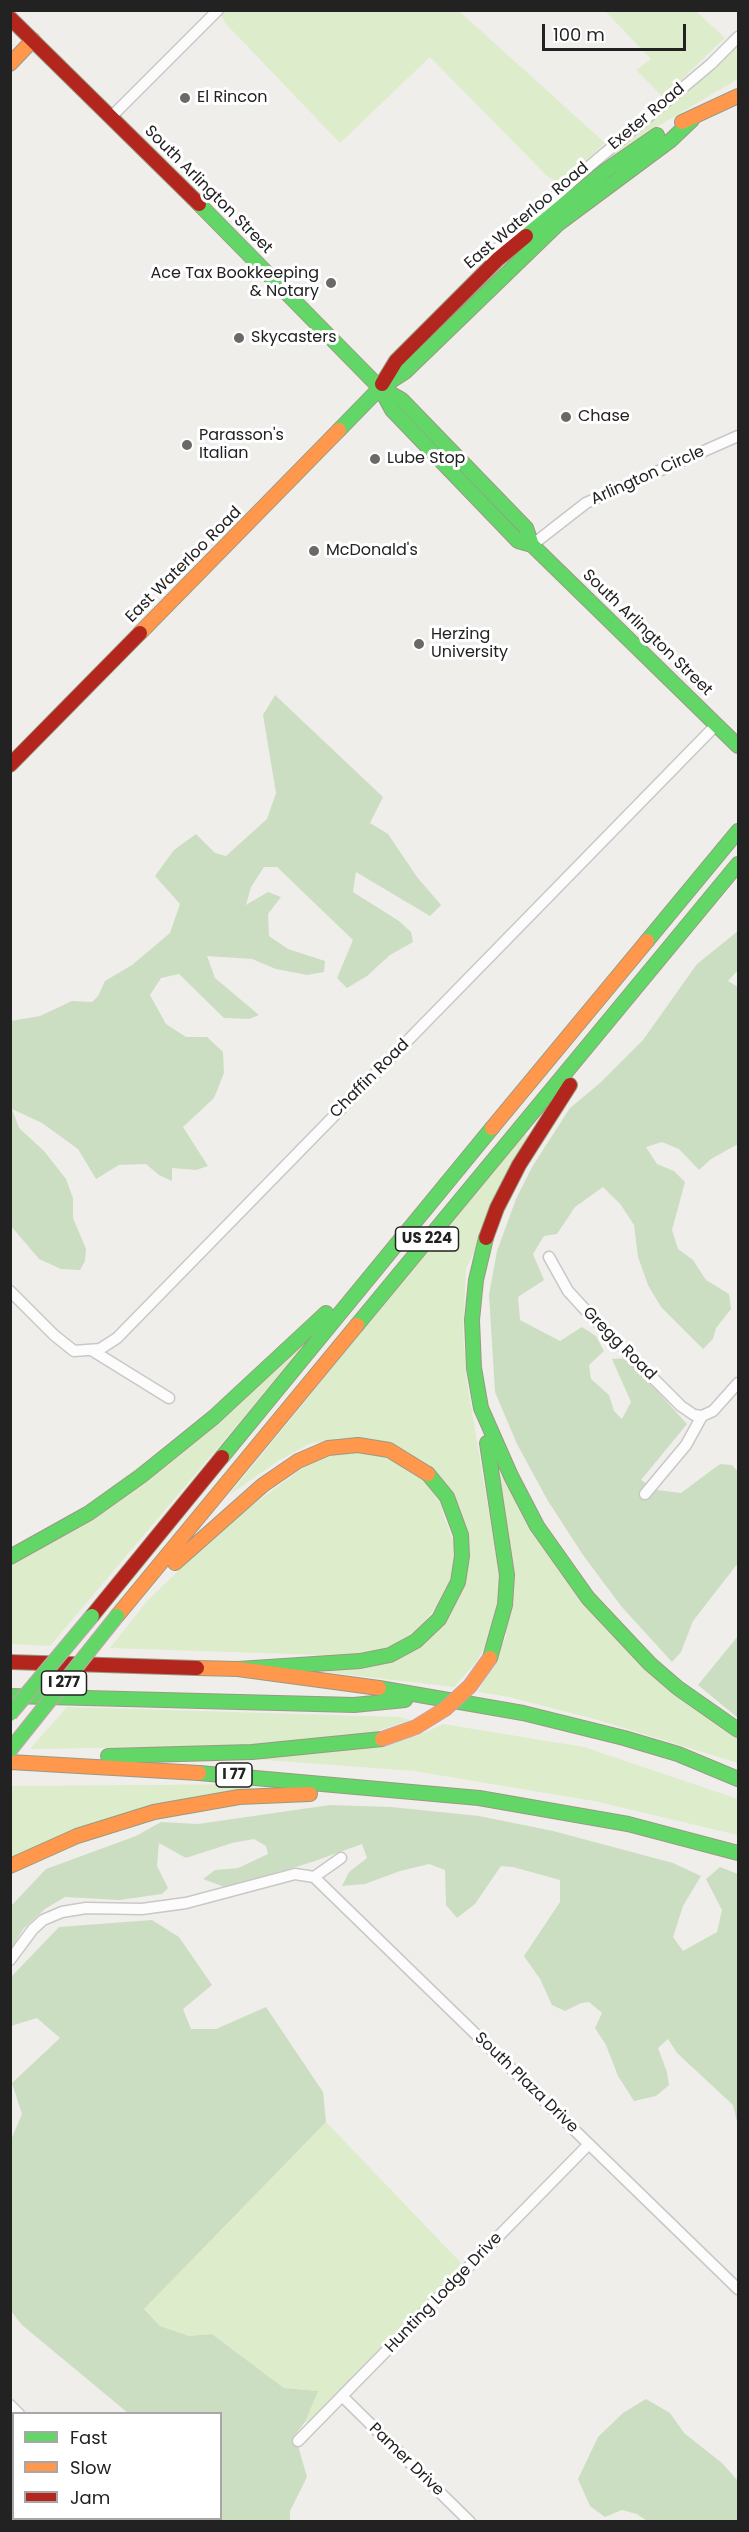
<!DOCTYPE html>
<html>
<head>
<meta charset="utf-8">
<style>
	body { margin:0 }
	#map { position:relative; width:749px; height:2532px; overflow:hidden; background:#f0eeeb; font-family:Poppins,sans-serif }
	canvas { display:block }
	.frame { position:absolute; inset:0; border:12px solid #222; pointer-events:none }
	.legend { position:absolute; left:12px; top:2412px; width:210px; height:108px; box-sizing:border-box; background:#fff; border:2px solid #a7a7a7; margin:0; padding:8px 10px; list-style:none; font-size:18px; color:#222 }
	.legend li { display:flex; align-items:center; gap:12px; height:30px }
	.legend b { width:30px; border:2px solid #a7a7a7 }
	.scale { position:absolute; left:542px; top:24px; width:144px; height:27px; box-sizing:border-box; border:3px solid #222; border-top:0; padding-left:8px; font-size:18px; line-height:21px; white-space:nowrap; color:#222; -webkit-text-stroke:4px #fff; paint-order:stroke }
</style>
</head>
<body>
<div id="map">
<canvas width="749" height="2532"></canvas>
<div class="frame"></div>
<ul class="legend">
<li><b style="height:8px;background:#63d668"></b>Fast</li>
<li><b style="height:8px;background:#ff974d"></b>Slow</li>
<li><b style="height:8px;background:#b3261e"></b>Jam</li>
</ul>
<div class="scale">100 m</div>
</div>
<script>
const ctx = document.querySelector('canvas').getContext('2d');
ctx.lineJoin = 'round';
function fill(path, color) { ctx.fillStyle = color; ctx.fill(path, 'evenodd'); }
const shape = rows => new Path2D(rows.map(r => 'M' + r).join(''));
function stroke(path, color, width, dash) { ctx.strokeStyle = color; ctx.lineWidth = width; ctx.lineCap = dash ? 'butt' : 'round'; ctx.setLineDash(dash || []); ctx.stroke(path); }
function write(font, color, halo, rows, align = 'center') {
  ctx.font = font + ' Poppins,sans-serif'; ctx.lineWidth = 6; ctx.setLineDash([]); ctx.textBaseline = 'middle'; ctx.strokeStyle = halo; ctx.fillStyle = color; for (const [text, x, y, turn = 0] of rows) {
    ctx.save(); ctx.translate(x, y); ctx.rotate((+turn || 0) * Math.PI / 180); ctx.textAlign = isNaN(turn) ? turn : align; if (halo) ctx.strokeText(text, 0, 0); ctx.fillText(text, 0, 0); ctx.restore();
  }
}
const grass = shape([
	[224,10,459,11,605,143,561,183,548,177,430,57,340,143,225,23,221,14],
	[605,11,696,11,725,38,663,97,636,70,651,59],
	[738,43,738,79,658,126,563,195],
	[523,1133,530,1137,466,1269,463,1333,467,1382,502,1590,496,1625,477,1661,454,1687,324,1672,415,1648,464,1569,424,1464,339,1438,309,1444,278,1461,229,1495],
	[308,1341,50,1646,11,1644,11,1561],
	[374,1451,427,1480,458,1541,452,1586,415,1634,375,1654,321,1655,110,1648,148,1600,226,1525,319,1456],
	[495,1466,542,1546,738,1737,738,1763,598,1720,509,1697,478,1692,506,1637],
	[67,1707,399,1717,410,1720,366,1735,287,1745,30,1749],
	[443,1724,584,1747,738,1799,738,1835,594,1801,414,1771,240,1758,417,1736],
	[259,1784,11,1862,11,1786],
	[326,2122,462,2264,312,2422,305,2422,317,2391,284,2388,212,2334,189,2336,160,2326,144,2309]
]);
const forest = shape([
	[275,695,383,797,370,823,388,834,417,877,441,905,430,916,356,872,353,892,399,921,411,932,413,942,390,955,367,976,347,988,337,978,353,940,277,867,264,867,251,887,246,905,268,892,281,897,268,914,269,936,288,949,325,961,324,972,307,975,276,969,252,959,207,956,215,978,259,1015,249,1019,224,1018,179,974,161,978,150,995,166,1024,186,1037,207,1037,223,1052,224,1073,214,1098,183,1127,208,1166,196,1170,172,1168,172,1181,159,1175,146,1164,119,1165,96,1179,78,1149,42,1123,12,1109,19,1128,44,1151,66,1179,73,1198,73,1218,86,1249,85,1261,80,1270,61,1269,39,1259,11,1226,11,1021,40,1016,72,1001,92,1002,98,996,105,981,132,965,170,933,180,904,155,876,174,850,196,834,215,853,226,856,267,819,276,793,263,715],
	[738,931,738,970,728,981,738,987,738,1144,711,1159,699,1170,679,1149,662,1142,646,1147,657,1164,674,1171,685,1182,672,1230,678,1249,693,1260,706,1280,729,1294,731,1309,716,1328,713,1339,703,1349,661,1307,648,1285,638,1257,634,1225,621,1205,603,1187,575,1207,557,1234,544,1236,533,1254,544,1280,518,1297,520,1320,560,1341,582,1327,596,1336,604,1351,589,1365,591,1379,609,1395,614,1411,622,1419,631,1402,612,1359,627,1358,687,1424,641,1480,657,1490,681,1493,720,1464,732,1465,738,1472,738,1563,693,1621,681,1652,672,1662,621,1606,583,1555,548,1501,517,1444,495,1392,489,1295,497,1251,516,1199,532,1167,570,1108,600,1083,643,1040,697,964],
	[738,1636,738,1718,698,1685],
	[330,1805,391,1807,479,1816,553,1831,673,1863,701,1876,683,1906,673,1937,683,1951,717,1932,722,1910,706,1879,720,1867,738,1874,738,2126,733,2105,677,2053,668,2039,658,2048,667,2072,669,2085,656,2096,634,2101,618,2076,606,2045,595,2028,602,2013,589,2002,581,2003,565,2011,552,2005,540,1979,524,1956,560,1902,560,1880,513,1867,501,1866,475,1904,457,1918,446,1905,445,1870,429,1864,400,1871,365,1884,342,1886,349,1872,367,1858,362,1844,312,1862,227,1888,203,1879,215,1870,238,1868,268,1854,266,1846,254,1839,232,1843,186,1858,159,1843,157,1866,168,1888,162,1894,119,1900,65,1897,45,1909,24,1928,11,1949,11,1906,46,1869,136,1836,161,1822,198,1824],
	[152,1920,179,1937,212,1985,183,2009,191,2029,216,2029,266,2007,323,2092,326,2122,144,2309,160,2326,189,2336,212,2334,284,2388,318,2391,305,2422,295,2435,307,2477,290,2511,290,2521,214,2521,212,2519,220,2518,220,2414,128,2413,22,2325,11,2311,11,2140,22,2114,12,2083,60,2038,37,2018,11,2026,11,1977,59,1927],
	[646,2399,670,2413,684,2433,722,2463,738,2481,738,2521,647,2521,637,2514,622,2510,605,2517,590,2506,578,2479,598,2437,623,2413]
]);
const street = shape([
	[111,117,218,10],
	[491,260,499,247,586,169,711,64,738,37],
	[532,545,586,503,738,436],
	[549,1257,568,1291,590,1315,681,1406,694,1415,702,1416],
	[10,1291,54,1335,74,1351,100,1349,117,1338,717,724],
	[93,1351,169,1398],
	[702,1416,713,1411,738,1383],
	[645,1494,686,1445,702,1416],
	[314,1877,341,1858],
	[10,1960,33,1929,43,1920,62,1912,86,1908,142,1909,186,1903,295,1874,314,1877,738,2289],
	[343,2397,470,2522],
	[10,2405,19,2414],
	[298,2441,589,2144],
	[10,2442,14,2439],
	[127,2518,129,2522]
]);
const fast = shape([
	[199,204,380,388,392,410,518,541,532,545,738,746],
	[526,236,605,171,657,135],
	[381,388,402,400,526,528,532,545],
	[339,430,380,388,405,372,558,224,671,140,692,120],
	[647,941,738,831],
	[486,1238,476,1280,472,1320,474,1368,481,1408,511,1476,537,1526,588,1598,650,1664,678,1688,738,1730],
	[357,1325,738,864],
	[487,1443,507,1575,505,1605,490,1658],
	[222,1457,492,1128],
	[10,1557,89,1513,141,1476,214,1417,326,1313],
	[238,1669,360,1661,390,1655,416,1641,439,1619,458,1582,462,1556,461,1535,447,1497,428,1474],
	[379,1688,523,1713,624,1738,678,1754,738,1779],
	[10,1696,354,1705,405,1700],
	[108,1756,252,1752,382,1739],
	[199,1773,479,1798,628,1824,738,1853]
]);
const slow = shape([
	[10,64,33,40],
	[682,122,738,96],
	[140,633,339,430],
	[492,1128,647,941],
	[175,1563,263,1485,298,1461,328,1448,358,1445,389,1450,428,1474],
	[117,1616,357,1325],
	[197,1668,238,1669,379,1688],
	[10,1762,199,1773],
	[10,1866,77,1836,154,1812,239,1797,310,1794]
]);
const jam = shape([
	[10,18,199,204],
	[382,384,396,361,498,259,526,236],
	[10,765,140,633],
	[486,1238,497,1208,519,1165,570,1085],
	[92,1616,222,1457],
	[10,1662,197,1668]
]);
const fastBridge = shape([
	[10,1714,92,1616],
	[10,1750,117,1616]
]);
const slowBridge = shape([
	[382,1739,416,1727,445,1709,470,1686,490,1658]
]);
const markers = [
	[185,98,6,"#6a6968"],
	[331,283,6,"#6a6968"],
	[239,338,6,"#6a6968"],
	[566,417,6,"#6a6968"],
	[187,445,6,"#6a6968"],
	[375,459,6,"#6a6968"],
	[314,551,6,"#6a6968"],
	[419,644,6,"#6a6968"]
];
const shields = [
	[427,1239,63],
	[64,1683,45],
	[234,1775,36]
];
const shieldNames = [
	["US 224",427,1239],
	["I 277",64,1683],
	["I 77",234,1775]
];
const poiNames = [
	["El Rincon",197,98],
	["Ace Tax Bookkeeping",319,274,"right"],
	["& Notary",319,292,"right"],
	["Skycasters",251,338],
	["Chase",578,417],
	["Parasson's",199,436],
	["Italian",199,454],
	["Lube Stop",387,459],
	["McDonald's",326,551],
	["Herzing",431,635],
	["University",431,653]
];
const streetNames = [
	["Exeter Road",647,117,-40],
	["South Arlington Street",208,190,45],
	["East Waterloo Road",527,216,-40],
	["Arlington Circle",648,476,-24],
	["East Waterloo Road",184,565,-45],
	["South Arlington Street",647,633,44],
	["Chaffin Road",370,1079,-45],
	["Gregg Road",619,1344,45],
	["South Plaza Drive",526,2083,44],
	["Hunting Lodge Drive",444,2293,-46],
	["Pamer Drive",406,2460,44]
];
fill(grass, '#ddeccb');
fill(forest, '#cbdec1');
stroke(street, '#c9c8c7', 13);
stroke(fast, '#999a82', 16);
stroke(slow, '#999a82', 16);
stroke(jam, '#999a82', 16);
stroke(street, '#fdfcfc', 10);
stroke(fast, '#63d668', 14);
stroke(slow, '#ff974d', 14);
stroke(jam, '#b3261e', 14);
stroke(fastBridge, '#c5a2ac', 16, []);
stroke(slowBridge, '#c5a2ac', 16, []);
stroke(fastBridge, '#63d668', 14);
stroke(slowBridge, '#ff974d', 14);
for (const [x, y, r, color] of markers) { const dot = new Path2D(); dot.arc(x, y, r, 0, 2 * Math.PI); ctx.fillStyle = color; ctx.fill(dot); stroke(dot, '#fff', 2); }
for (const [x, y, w] of shields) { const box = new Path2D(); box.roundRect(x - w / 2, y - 12, w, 24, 4.5); ctx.fillStyle = '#fff'; ctx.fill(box); stroke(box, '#222', 1.5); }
write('bold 15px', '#222', null, shieldNames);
write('16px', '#222', '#fff', poiNames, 'left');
write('16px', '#222', '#fff', streetNames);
</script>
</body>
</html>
